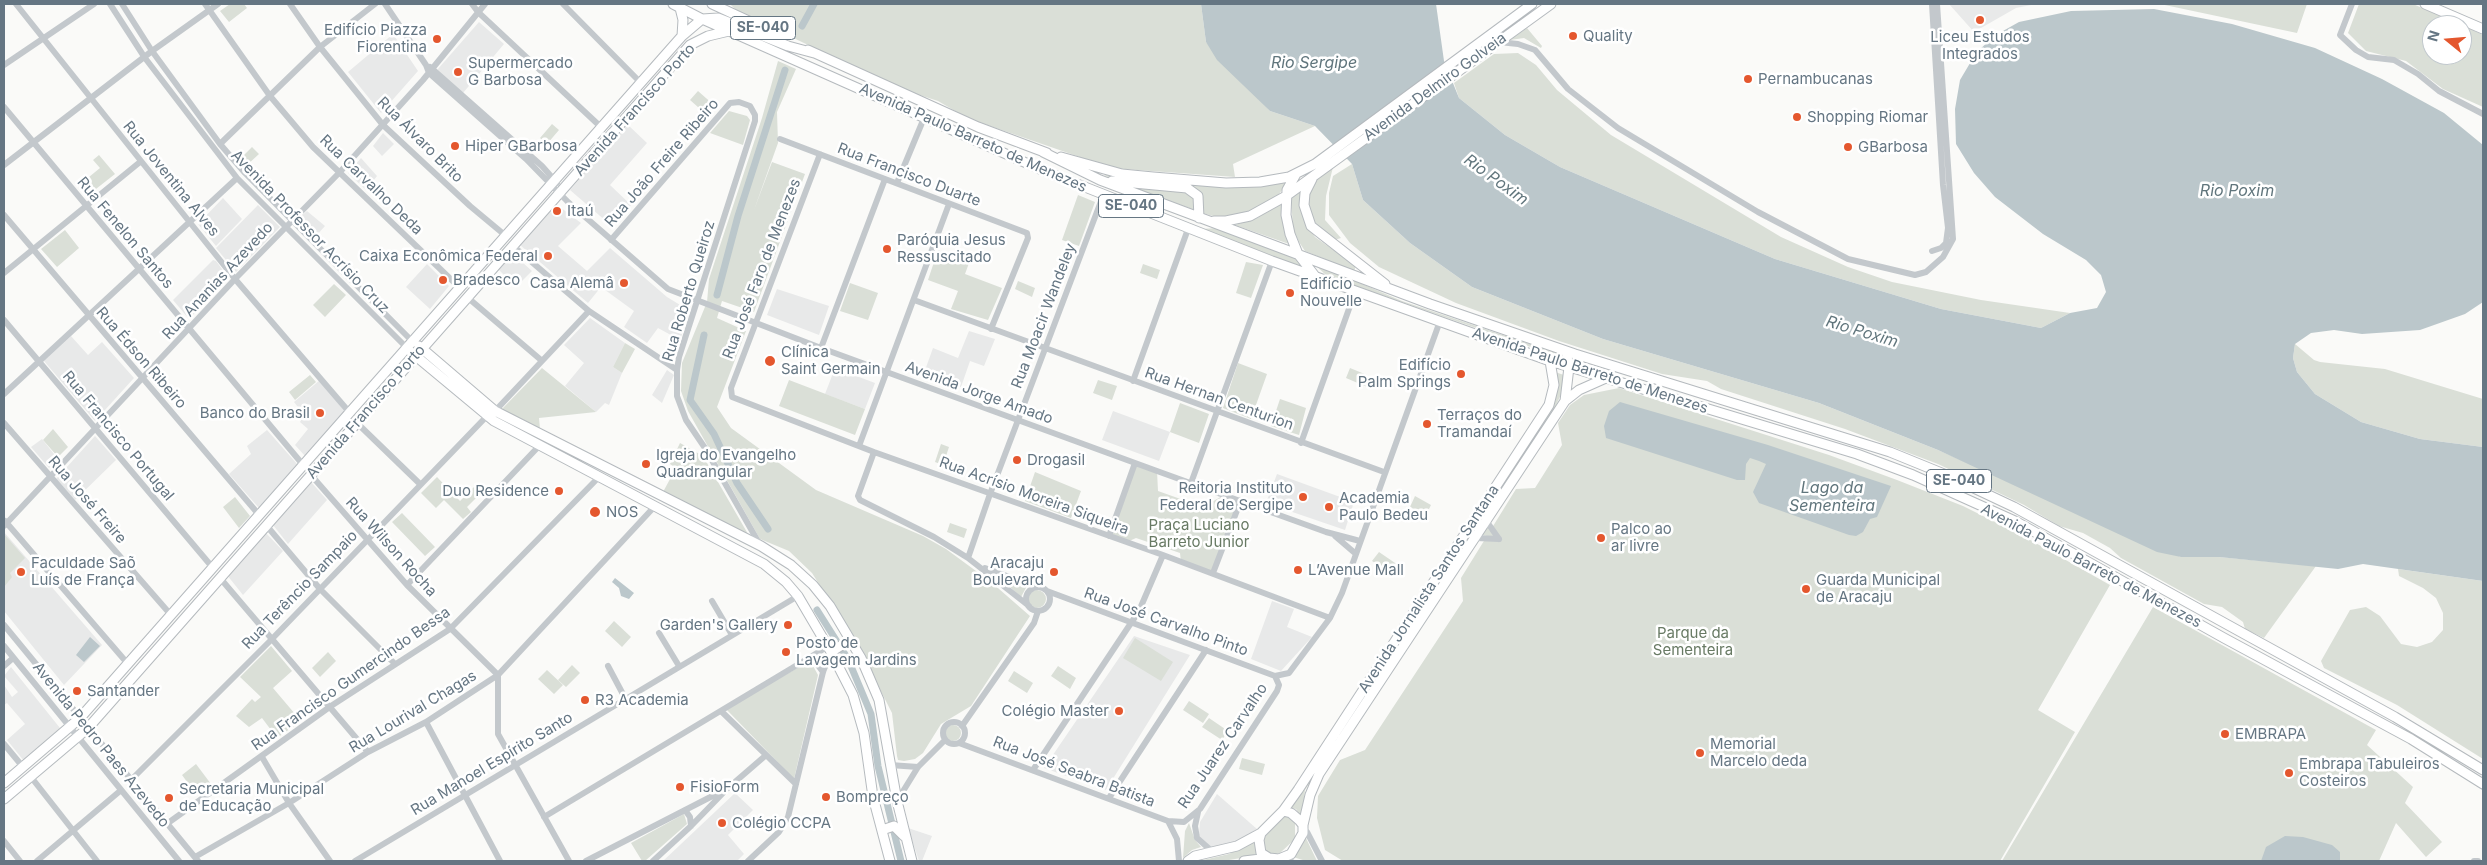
<!DOCTYPE html>
<html>
<head>
<meta charset="utf-8">
<style>
	body { margin:0 }
	#map { position:relative; width:2487px; height:865px; overflow:hidden; background:#fafaf8; font-family:Inter,sans-serif }
	canvas { display:block }
	.frame { position:absolute; inset:0; border:5px solid #657683; pointer-events:none }
	.north { position:absolute; left:2422px; top:15px; width:50px; height:50px; box-sizing:border-box; background:#fff; border:1px solid #c1c8cd; border-radius:50%; rotate:287deg; font-size:14px; font-weight:700; line-height:20px; text-align:center; color:#657683 }
	.north::after { content:''; display:block; margin:auto; width:18px; height:22px; background:#e4572e; clip-path:polygon(50% 0,100% 100%,50% 72%,0 100%) }
</style>
</head>
<body>
<div id="map">
<canvas width="2487" height="865"></canvas>
<div class="frame"></div>
<div class="north">N</div>
</div>
<script>
const ctx = document.querySelector('canvas').getContext('2d');
ctx.lineJoin = 'round';
function fill(path, color) { ctx.fillStyle = color; ctx.fill(path, 'evenodd'); }
const shape = rows => new Path2D(rows.map(r => 'M' + r).join(''));
function stroke(path, color, width, dash) { ctx.strokeStyle = color; ctx.lineWidth = width; ctx.lineCap = dash ? 'butt' : 'round'; ctx.setLineDash(dash || []); ctx.stroke(path); }
function write(font, color, halo, rows, align = 'center') {
  ctx.font = font + ' Inter,sans-serif'; ctx.lineWidth = 5; ctx.setLineDash([]); ctx.textBaseline = 'middle'; ctx.strokeStyle = halo; ctx.fillStyle = color; for (const [text, x, y, turn = 0] of rows) {
    ctx.save(); ctx.translate(x, y); ctx.rotate((+turn || 0) * Math.PI / 180); ctx.textAlign = isNaN(turn) ? turn : align; if (halo) ctx.strokeText(text, 0, 0); ctx.fillText(text, 0, 0); ctx.restore();
  }
}
const built = shape([
	[1949,4,2036,4,2016,8,1974,32],
	[479,22,504,44,463,93,437,70],
	[393,34,418,71,381,113,348,72],
	[627,124,647,143,610,185,631,205,614,228,570,190],
	[383,133,394,144,382,156,373,146],
	[361,158,377,176,366,190,348,173],
	[223,198,242,219,216,246,198,224],
	[556,204,581,223,558,246,587,271,610,248,667,297,690,311,680,340,658,328,647,343,624,327,634,311,601,287,588,303,520,245],
	[258,205,280,227,236,272,216,248],
	[307,211,325,226,316,236,298,219],
	[512,253,532,271,516,287,498,269],
	[213,260,216,261,228,277,227,281,189,319,173,300],
	[427,264,449,286,430,309,406,287],
	[777,289,829,306,819,335,767,315],
	[590,318,625,343,613,367,622,373,609,405,605,403,596,412,565,386,584,363,564,345],
	[969,331,995,339,984,366,970,361,961,387,924,373,933,348,958,358],
	[71,336,88,355,102,342,134,378,95,421,44,361],
	[835,368,875,383,865,409,825,394],
	[667,370,674,375,662,403,652,395],
	[320,380,345,412,305,456,295,445,308,429,300,422,304,415,294,402],
	[1113,411,1170,432,1159,461,1102,440],
	[267,430,298,465,259,508,229,474,251,454,247,446],
	[95,436,116,460,75,500,56,479],
	[42,439,58,459,49,468,31,447],
	[1277,474,1354,502,1345,530,1266,503],
	[311,482,327,500,288,544,273,525],
	[4,532,102,645,64,685,4,611],
	[266,533,283,551,243,595,227,575],
	[1272,601,1294,609,1287,627,1312,637,1281,671,1251,659],
	[1134,636,1190,655,1106,790,1044,768],
	[11,667,60,728,24,761,7,740,25,724,7,703,4,705,4,685,12,697,18,692,4,676],
	[735,793,753,810,728,835,744,854,737,861,663,861],
	[1217,794,1257,829,1229,847,1210,848,1202,842,1199,835,1200,822],
	[908,828,932,836,922,861,919,861]
]);
const green = shape([
	[230,4,244,4,247,8,229,22,220,11],
	[730,4,1201,4,1206,42,1270,111,1315,126,1233,164,1235,177,1123,169,1097,163,967,118,938,101,898,88,737,11],
	[2160,4,2307,4,2297,33],
	[2359,4,2413,4,2461,25,2432,25,2432,55,2462,55,2462,25,2483,35,2483,107,2443,89,2406,61,2366,51,2348,33],
	[1527,28,1542,46,1541,48,1524,38,1510,40],
	[1518,53,1536,65,1557,90,1611,135,1781,237,1848,267,1892,282,1981,300,2070,313,2041,328,1941,309,1775,259,1560,167,1505,135,1459,98,1454,83,1494,54],
	[778,61,796,69,777,112,778,143,754,210,772,162,805,174,754,312,722,301,717,318,746,331,717,407,731,428,816,490,923,536,946,549,991,582,1030,616,971,706,941,724,923,753,915,759,904,761,898,760,897,756,892,713,857,644,812,573,789,551,760,539,688,411,681,391,682,363,707,302,709,279,762,118],
	[698,91,715,106,707,115,690,100],
	[729,111,747,116,750,120,743,145,710,133],
	[552,124,559,130,547,144,540,138],
	[252,147,259,154,246,166,240,159],
	[99,155,115,174,87,196,78,186,100,168,93,160],
	[1352,164,1363,200,1410,243,1472,287,1603,339,1819,403,1938,450,2181,557,2219,557,2316,566,2264,638,2245,629,2243,622,2222,607,2204,604,2121,558,2110,548,2083,533,2059,526,2024,505,1938,464,1845,429,1721,389,1707,381,1662,374,1559,341,1456,303,1379,267,1350,243,1329,215,1329,193,1333,176],
	[1333,167,1326,196,1325,220,1341,238,1331,241,1312,225,1307,200,1316,180],
	[1106,173,1257,185,1284,182,1285,186,1276,198,1251,213,1216,217,1203,213,1203,197,1196,189,1186,184,1108,177,1104,175],
	[1305,185,1309,228,1315,237,1356,266,1354,271,1305,251,1299,242,1293,229,1291,196],
	[1131,187,1186,190,1194,195,1195,210],
	[1078,195,1095,202,1079,246,1062,240],
	[1281,203,1285,234,1289,244,1235,225,1257,218],
	[1217,228,1296,257,1304,268,1202,229],
	[65,230,79,248,57,267,41,249],
	[938,250,969,263,965,274,1002,288,988,320,951,309,958,291,928,280],
	[1246,262,1263,265,1251,298,1236,293],
	[1313,263,1402,301,1562,355,1565,359,1327,276],
	[1143,264,1160,270,1157,279,1140,273],
	[1018,281,1035,288,1032,297,1015,289],
	[850,283,878,293,868,320,840,311],
	[334,284,346,295,325,317,313,305],
	[625,343,635,349,622,373,613,367],
	[2295,344,2314,360,2320,362,2385,369,2483,399,2483,447,2420,439,2361,422,2315,394,2297,372,2293,358],
	[1238,363,1267,374,1251,419,1223,408],
	[542,368,596,412,539,418,540,429,502,409],
	[1350,368,1367,375,1369,381,1367,387,1346,378],
	[1555,372,1564,375,1563,390,1553,412,1529,449,1526,446,1547,413],
	[310,375,316,382,295,400,289,392],
	[789,380,865,409,855,435,779,406],
	[1098,380,1117,386,1112,400,1093,393],
	[1619,388,1829,455,1897,480,1963,506,2025,537,2110,585,2038,710,2075,732,2000,861,1343,861,1325,850,1317,818,1318,796,1340,760,1365,750,1463,601,1461,578,1487,536,1482,535,1487,527,1490,531,1516,489,1535,488,1562,445,1558,423,1570,405,1584,395],
	[1280,399,1306,408,1299,435,1271,426],
	[1180,403,1209,414,1199,443,1170,432],
	[53,429,68,447,58,457,43,440],
	[680,443,703,456,748,534,663,492,676,468,670,464],
	[941,444,949,447,943,465,935,462],
	[1519,457,1521,460,1305,790,1302,819,1296,809,1289,807],
	[1135,463,1157,471,1158,491,1203,507,1224,495,1241,500,1213,573,1181,562,1180,553,1136,538,1127,542,1109,536],
	[1035,472,1081,491,1071,518,1025,501],
	[437,477,460,501,475,486,481,493,467,507,471,512,463,519,444,500,436,508,421,493],
	[1415,496,1431,505,1426,515,1410,507],
	[235,497,250,516,239,528,223,507],
	[402,513,435,547,425,556,392,522],
	[950,523,967,529,964,538,947,532],
	[4,534,25,558,10,573,12,577,4,587],
	[1379,552,1398,565,1392,574,1372,561],
	[2398,569,2483,581,2483,759,2397,705,2324,668,2321,661,2350,610,2366,607,2380,616,2401,644,2417,647,2432,642,2443,630,2443,613,2436,598,2423,588,2399,576],
	[998,576,1027,586,1021,597],
	'1028 599a9 9 0 1 1 18 0a9 9 0 1 1-18 0Z',
	[2153,607,2376,730,2367,745,2413,787,2405,803,2442,842,2426,857,2396,823,2379,861,2002,861],
	[614,621,631,637,622,647,605,631],
	[1135,638,1173,662,1161,681,1123,658],
	[271,646,292,671,273,688,301,721,277,738,262,718,249,727,236,716,252,699,255,702,261,697,240,677],
	[328,652,336,661,320,677,312,668],
	[806,663,812,664,818,675,794,779,726,709],
	[572,665,580,673,566,687,558,680],
	[1058,666,1076,678,1070,689,1051,676],
	[547,670,563,685,554,694,538,679],
	[1014,671,1033,683,1027,693,1008,681],
	[1189,701,1209,714,1203,723,1183,710],
	[1209,718,1228,731,1222,740,1202,727],
	'945 733a8 8 0 1 1 16 0a8 8 0 1 1-16 0Z',
	[1242,758,1265,764,1262,775,1239,769],
	[196,764,211,784,196,794,182,775],
	[684,814,687,824,645,861,642,861,631,843],
	[1286,814,1295,821,1295,839,1280,853,1271,855,1265,852,1261,839],
	[1189,823,1195,840,1201,847,1192,850,1183,858,1185,831],
	[1304,834,1317,861,1306,861,1290,856],
	[1255,839,1259,855,1223,861,1199,861,1229,854]
]);
const water = shape([
	[1201,4,1436,4,1444,61,1459,98,1505,135,1560,167,1775,259,1941,309,2041,328,2070,313,2097,308,2106,292,2101,275,2086,260,2043,234,1995,197,1974,173,1956,144,1955,109,1960,80,1976,53,1994,36,2019,22,2071,11,2154,9,2232,24,2315,48,2382,79,2444,113,2483,145,2483,302,2465,314,2420,330,2362,334,2334,330,2311,333,2295,344,2293,358,2297,372,2315,394,2361,422,2420,439,2483,447,2483,581,2363,564,2338,569,2219,557,2181,557,2157,552,1938,450,1819,403,1603,339,1472,287,1410,243,1363,200,1352,164,1315,126,1270,111,1217,60,1206,42],
	[1620,402,1768,445,1891,486,1877,517,1870,519,1863,532,1856,536,1849,535,1759,503,1753,492,1766,464,1759,461,1750,458,1746,464,1745,480,1737,480,1606,438,1604,426,1609,411],
	[615,578,634,593,629,599,621,596,619,588,612,582],
	[90,637,100,646,84,662,76,655],
	[2285,836,2303,837,2332,845,2340,852,2340,861,2261,861,2266,847]
]);
const canal = shape([
	[802,26,814,4],
	[717,295,738,216,785,70],
	[704,335,690,400,714,434,737,483,768,529],
	[817,610,848,659,871,714,878,766,901,861]
]);
const minor = shape([
	[16,4,235,279,350,413],
	[110,4,145,58,237,178,407,348],
	[122,4,152,51,220,144,245,173,413,342],
	[205,4,270,96,313,147,460,288],
	[290,4,320,47,383,125,470,206,506,236],
	[385,4,426,65,429,73,526,159,568,202,668,289,821,348,1157,471,1326,532,1360,541],
	[472,4,478,12,602,128],
	[563,4,641,83],
	[1932,4,1943,185,1948,228,1946,243,1941,248,1932,251],
	[2352,4,2340,35,2356,50,2368,57,2394,60,2418,74,2439,91,2483,114],
	[1499,42,1518,44,1535,50,1568,89,1618,128,1758,212,1848,259,1915,275,1926,272,1943,257,1953,239,1937,4],
	[4,65,94,4],
	[430,67,542,166,557,183],
	[4,107,304,466],
	[780,139,1027,233,1028,238,991,329],
	[220,144,320,47,375,4],
	[820,154,731,388,732,397,874,452,1163,555,1330,618],
	[4,165,152,51,218,4],
	[897,183,924,118],
	[4,215,260,516],
	[611,240,730,103,739,102,750,106,755,115,755,121,679,357,677,370,677,396,686,420,705,448,760,545],
	[513,246,589,311,677,370],
	[4,273,140,162],
	[467,297,541,360],
	[914,300,1384,472],
	[4,320,213,568],
	[821,348,885,179],
	[1133,381,1188,229],
	[4,394,237,178],
	[495,411,589,311],
	[4,423,171,615],
	[357,423,420,484],
	[1301,443,1355,292],
	[859,446,949,204],
	[874,452,858,496,860,500,934,537,968,558,1029,606],
	[311,475,407,585,498,675,498,734,569,861],
	[1191,483,1272,261],
	[5,521,128,664],
	[1487,522,1499,539],
	[266,525,320,589,395,664],
	[4,526,235,279,339,173,423,80,485,4],
	[1109,536,1135,463],
	[1335,536,1356,554],
	[1476,538,1499,539],
	[968,558,990,494,1103,196],
	[985,568,1037,587],
	[1213,573,1241,500],
	[220,578,368,752],
	[407,585,540,445],
	'1026 599a12 12 0 1 1 24 0a12 12 0 1 1-24 0Z',
	[1047,591,1275,676,1289,673,1330,618,1342,593,1440,321],
	[712,601,732,635],
	[4,625,198,861],
	[659,633,679,666],
	[4,646,179,861],
	[807,659,817,664,823,672],
	[4,666,13,658],
	[608,666,625,698],
	[721,711,796,784],
	[426,722,500,861],
	'943 733a11 11 0 1 1 22 0a11 11 0 1 1-22 0Z',
	[962,726,1034,623,1038,611],
	[959,743,1168,821,1177,839,1179,861],
	[4,744,23,767],
	[262,757,289,803,330,861],
	[890,765,918,767],
	[1033,770,1139,611,1163,555],
	[31,777,97,861],
	[131,780,271,640,486,417],
	[1109,798,1206,650],
	[897,801,918,767,945,740],
	[685,810,690,817,691,826],
	[1198,812,1195,826,1197,838,1214,853],
	[544,817,827,647],
	[1168,821,1184,822,1200,809,1277,691,1279,685,1275,676],
	[168,823,331,706,450,629,599,477],
	[1303,828,1307,832,1322,861],
	[4,841,20,861],
	[195,857,289,803,368,752,426,722,498,675,655,506],
	[1280,859,1291,861],
	[37,861,120,791],
	[355,861,798,596],
	[586,861,728,788,765,756],
	[653,861,691,826,725,791],
	[748,861,779,832,788,817,823,672,831,652],
	[2474,861,2478,861]
]);
const major = shape([
	[673,4,702,19,1042,170,1272,261,1550,361,1857,454,1913,475,2015,521,2224,638,2411,739,2483,784],
	[712,4,779,35],
	[2425,4,2483,29],
	[680,8,683,20,682,36],
	[808,50,978,127,1047,153],
	[1043,152,1100,180,1430,304,1575,354,1890,452,1944,474,2014,507,2395,717,2483,770],
	[1061,157,1122,174,1153,177,1226,183,1260,182,1289,177,1315,164,1532,4],
	[1296,174,1287,190,1286,215,1290,234,1298,254,1315,276],
	[1312,179,1305,193,1304,205,1311,226,1385,284],
	[1112,181,1187,188,1198,196,1199,218],
	[1214,221,1226,221,1250,216,1286,196,1551,4],
	[419,346,495,411,761,546,791,565,813,585,830,606,861,658,879,700,897,801,912,861],
	[411,352,494,421,764,564,786,582,798,596,831,652,853,695,864,733,873,797,890,861],
	[1565,401,1569,367,1566,351],
	[831,652,850,640],
	[4,783,80,718,682,36,702,19,718,18,788,46,814,53],
	[4,799,88,728,690,45,708,36,729,31],
	[1283,811,1291,813,1299,820,1303,825,1303,833,1291,854,1279,859,1269,858,1261,853,1259,840,1261,833,1283,811,1298,790,1549,405,1554,385,1550,361],
	[1303,825,1310,795,1319,774,1565,401,1579,390,1606,378],
	[882,830,894,826,904,836],
	[1188,861,1195,856,1237,846,1261,833],
	[1244,861,1269,858]
]);
const markers = [
	[1980,20,5,"#e4572e"],
	[1573,36,5,"#e4572e"],
	[437,39,5,"#e4572e"],
	[458,72,5,"#e4572e"],
	[1748,79,5,"#e4572e"],
	[1797,117,5,"#e4572e"],
	[455,146,5,"#e4572e"],
	[1848,147,5,"#e4572e"],
	[557,211,5,"#e4572e"],
	[887,249,5,"#e4572e"],
	[548,256,5,"#e4572e"],
	[443,280,5,"#e4572e"],
	[624,283,5,"#e4572e"],
	[1290,293,5,"#e4572e"],
	[770,361,6,"#e4572e"],
	[1461,374,5,"#e4572e"],
	[320,413,5,"#e4572e"],
	[1427,424,5,"#e4572e"],
	[1017,460,5,"#e4572e"],
	[646,464,5,"#e4572e"],
	[559,491,5,"#e4572e"],
	[1303,497,5,"#e4572e"],
	[1329,507,5,"#e4572e"],
	[595,512,6,"#e4572e"],
	[1601,538,5,"#e4572e"],
	[1298,570,5,"#e4572e"],
	[21,572,5,"#e4572e"],
	[1054,572,5,"#e4572e"],
	[1806,589,5,"#e4572e"],
	[788,625,5,"#e4572e"],
	[786,652,5,"#e4572e"],
	[77,691,5,"#e4572e"],
	[585,700,5,"#e4572e"],
	[1119,711,5,"#e4572e"],
	[2225,734,5,"#e4572e"],
	[1700,753,5,"#e4572e"],
	[2289,773,5,"#e4572e"],
	[680,787,5,"#e4572e"],
	[826,797,5,"#e4572e"],
	[169,798,5,"#e4572e"],
	[722,823,5,"#e4572e"]
];
const shields = [
	[763,28,65],
	[1131,206,65],
	[1959,481,65]
];
const shieldNames = [
	["SE-040",763,28],
	["SE-040",1131,206],
	["SE-040",1959,481]
];
const poiNames = [
	["Edifício Piazza",427,30,"right"],
	["Fiorentina",427,47,"right"],
	["Quality",1583,36],
	["Liceu Estudos",1980,37,"center"],
	["Integrados",1980,54,"center"],
	["Supermercado",468,63],
	["G Barbosa",468,80],
	["Pernambucanas",1758,79],
	["Shopping Riomar",1807,117],
	["Hiper GBarbosa",465,146],
	["GBarbosa",1858,147],
	["Itaú",567,211],
	["Paróquia Jesus",897,240],
	["Ressuscitado",897,257],
	["Caixa Econômica Federal",538,256,"right"],
	["Bradesco",453,280],
	["Casa Alemâ",614,283,"right"],
	["Edifício",1300,284],
	["Nouvelle",1300,301],
	["Clínica",781,352],
	["Saint Germain",781,369],
	["Edifício",1451,365,"right"],
	["Palm Springs",1451,382,"right"],
	["Banco do Brasil",310,413,"right"],
	["Terraços do",1437,415],
	["Tramandaí",1437,432],
	["Igreja do Evangelho",656,455],
	["Quadrangular",656,472],
	["Drogasil",1027,460],
	["Reitoria Instituto",1293,488,"right"],
	["Federal de Sergipe",1293,505,"right"],
	["Duo Residence",549,491,"right"],
	["Academia",1339,498],
	["Paulo Bedeu",1339,515],
	["NOS",606,512],
	["Palco ao",1611,529],
	["ar livre",1611,546],
	["Faculdade Saõ",31,563],
	["Luís de França",31,580],
	["Aracaju",1044,563,"right"],
	["Boulevard",1044,580,"right"],
	["L’Avenue Mall",1308,570],
	["Guarda Municipal",1816,580],
	["de Aracaju",1816,597],
	["Garden's Gallery",778,625,"right"],
	["Posto de",796,643],
	["Lavagem Jardins",796,660],
	["Santander",87,691],
	["R3 Academia",595,700],
	["Colégio Master",1109,711,"right"],
	["EMBRAPA",2235,734],
	["Memorial",1710,744],
	["Marcelo deda",1710,761],
	["Embrapa Tabuleiros",2299,764],
	["Costeiros",2299,781],
	["FisioForm",690,787],
	["Secretaria Municipal",179,789],
	["de Educação",179,806],
	["Bompreço",836,797],
	["Colégio CCPA",732,823]
];
const streetNames = [
	["Avenida Delmiro Golveia",1435,87,-36],
	["Avenida Francisco Porto",635,110,-48],
	["Avenida Paulo Barreto de Menezes",973,138,24],
	["Rua Álvaro Brito",420,140,45],
	["Rua João Freire Ribeiro",662,163,-49],
	["Rua Francisco Duarte",909,175,21],
	["Rua Joventina Alves",171,179,51],
	["Rua Carvalho Deda",371,185,44],
	["Avenida Professor Acrísio Cruz",310,232,46],
	["Rua Fenelon Santos",125,233,50],
	["Rua José Faro de Menezes",762,269,-69],
	["Rua Ananias Azevedo",218,281,-47],
	["Rua Roberto Queiroz",689,291,-73],
	["Rua Moacir Wandeley",1044,316,-69],
	["Rua Édson Ribeiro",141,358,49],
	["Avenida Paulo Barreto de Menezes",1590,371,18],
	["Avenida Jorge Amado",979,393,20],
	["Rua Hernan Centurion",1219,399,20],
	["Avenida Francisco Porto",366,412,-49],
	["Rua Francisco Portugal",118,436,50],
	["Rua Acrísio Moreira Siqueira",1034,496,20],
	["Rua José Freire",87,500,49],
	["Rua Wilson Rocha",391,547,48],
	["Avenida Paulo Barreto de Menezes",2091,566,28],
	["Avenida Jornalista Santos Santana",1429,589,-57],
	["Rua Terêncio Sampaio",300,590,-46],
	["Rua José Carvalho Pinto",1166,622,20],
	["Rua Francisco Gumercindo Bessa",351,679,-35],
	["Rua Lourival Chagas",413,712,-31],
	["Avenida Pedro Paes Azevedo",101,745,51],
	["Rua Juarez Carvalho",1223,746,-56],
	["Rua Manoel Espírito Santo",492,764,-31],
	["Rua José Seabra Batista",1074,772,21]
];
const parkNames = [
	["Praça Luciano",1199,525],
	["Barreto Junior",1199,542],
	["Parque da",1693,633],
	["Sementeira",1693,650]
];
const waterNames = [
	["Rio Sergipe",1314,63],
	["Rio Poxim",1496,180,36],
	["Rio Poxim",2237,191],
	["Rio Poxim",1862,332,17],
	["Lago da",1832,488],
	["Sementeira",1832,506]
];
fill(built, '#e8e9e9');
fill(green, '#dadfd7');
fill(water, '#bbc7cb');
stroke(canal, '#bbc7cb', 7);
stroke(major, '#b5babe', 11);
stroke(minor, '#c3c8cc', 6);
stroke(major, '#fff', 9);
for (const [x, y, r, color] of markers) { const dot = new Path2D(); dot.arc(x, y, r, 0, 2 * Math.PI); ctx.fillStyle = color; ctx.fill(dot); stroke(dot, '#fff', 2); }
for (const [x, y, w] of shields) { const box = new Path2D(); box.roundRect(x - w / 2, y - 11.5, w, 23, 4); ctx.fillStyle = '#fff'; ctx.fill(box); stroke(box, '#657683', 1); }
write('bold 14px', '#657683', null, shieldNames);
write('15px', '#657683', '#fff', poiNames, 'left');
write('15px', '#657683', '#fff', streetNames);
write('15px', '#687a64', '#fff', parkNames);
write('italic 16px', '#60757c', '#fff', waterNames);
</script>
</body>
</html>
